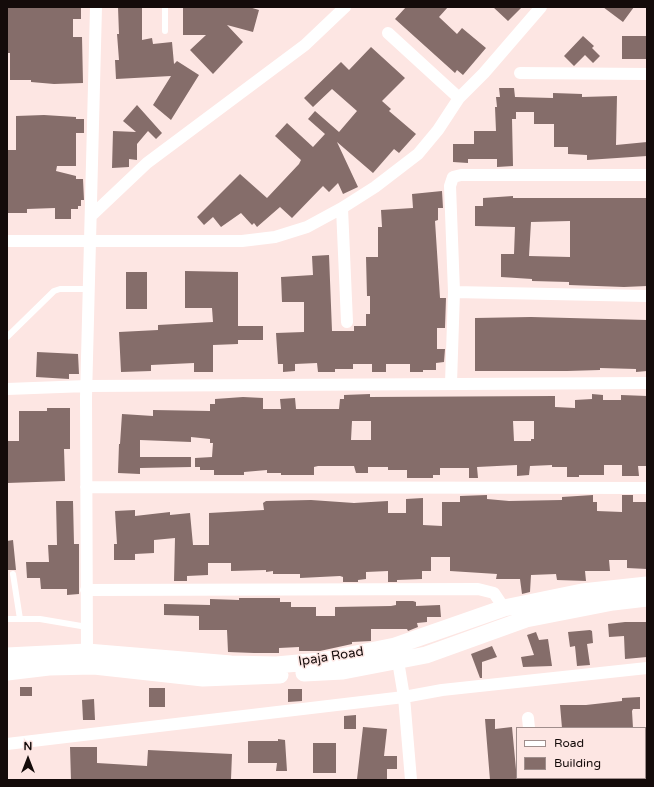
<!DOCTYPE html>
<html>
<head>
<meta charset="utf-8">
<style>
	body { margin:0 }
	#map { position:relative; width:654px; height:787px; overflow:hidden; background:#fde6e3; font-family:"Varela Round",sans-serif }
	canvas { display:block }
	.frame { position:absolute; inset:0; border:8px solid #140b0a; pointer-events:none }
	.legend { position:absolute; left:516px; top:727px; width:130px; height:52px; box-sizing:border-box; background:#fde6e3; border:1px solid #a08e8c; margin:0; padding:5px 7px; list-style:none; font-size:12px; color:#140b0a }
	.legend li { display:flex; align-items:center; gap:8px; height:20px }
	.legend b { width:20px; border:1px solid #a08e8c }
	.north { position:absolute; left:8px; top:739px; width:40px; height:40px; -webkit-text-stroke:3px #fde6e3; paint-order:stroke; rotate:0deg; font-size:11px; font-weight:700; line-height:16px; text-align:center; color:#140b0a }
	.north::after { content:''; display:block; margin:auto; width:14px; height:18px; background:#140b0a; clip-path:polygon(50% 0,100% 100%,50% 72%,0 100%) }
</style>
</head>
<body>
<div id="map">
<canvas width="654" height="787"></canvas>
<div class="frame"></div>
<ul class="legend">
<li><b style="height:5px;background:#fff"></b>Road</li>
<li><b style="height:11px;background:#856d6a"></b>Building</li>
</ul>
<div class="north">N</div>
</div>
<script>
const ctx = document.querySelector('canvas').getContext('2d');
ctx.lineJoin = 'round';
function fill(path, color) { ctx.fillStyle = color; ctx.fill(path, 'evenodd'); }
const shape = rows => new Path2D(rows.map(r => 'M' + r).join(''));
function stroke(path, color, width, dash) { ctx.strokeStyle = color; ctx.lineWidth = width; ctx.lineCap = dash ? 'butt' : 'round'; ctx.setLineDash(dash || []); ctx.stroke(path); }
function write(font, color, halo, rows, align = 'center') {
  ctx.font = font + ' "Varela Round",sans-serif'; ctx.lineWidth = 3; ctx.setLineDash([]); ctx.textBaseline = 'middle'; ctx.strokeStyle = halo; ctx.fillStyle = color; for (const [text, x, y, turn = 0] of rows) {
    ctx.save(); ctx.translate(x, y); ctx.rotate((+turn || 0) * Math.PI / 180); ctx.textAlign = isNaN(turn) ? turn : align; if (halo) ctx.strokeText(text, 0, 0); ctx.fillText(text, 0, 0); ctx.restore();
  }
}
const building = shape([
	[8,7,81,7,81,19,73,19,73,37,82,37,83,83,54,84,31,82,31,80,10,80,10,53,7,53],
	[118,7,142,7,142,40,152,38,153,44,172,42,174,64,177,61,199,75,171,120,153,105,171,76,116,79,115,60,119,60,117,34,119,34],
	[183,7,249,7,259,10,253,32,227,25,243,42,213,74,190,50,206,35,183,35],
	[406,7,448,7,439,17,457,34,462,28,486,48,463,75,457,70,455,73,395,19],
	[493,7,522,7,508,21],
	[603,7,634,7,623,22],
	[583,36,594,46,592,48,600,56,593,63,585,55,574,66,564,56],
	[622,36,647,36,647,59,622,59],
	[371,47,405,78,382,101,391,109,389,111,416,134,399,153,394,149,373,173,337,142,358,187,343,194,338,183,329,192,323,186,292,218,280,207,257,227,254,223,252,225,241,213,221,227,213,217,204,225,197,217,240,174,267,198,299,164,301,160,275,136,287,123,313,147,325,134,308,119,315,111,339,132,357,111,332,89,313,107,304,98,341,62,349,70],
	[499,88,514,88,515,97,553,98,553,93,582,94,582,97,617,96,616,145,647,142,647,156,587,160,587,155,568,154,568,147,554,147,554,124,534,124,534,112,516,112,516,119,512,119,513,166,497,167,497,159,468,159,468,163,453,162,453,144,474,144,474,131,496,131,495,107,497,107,496,97,500,97],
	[137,105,162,133,156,139,148,131,137,144,137,160,129,159,129,167,112,168,113,131,136,132,123,121],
	[44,115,76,117,76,119,84,119,84,133,76,133,76,166,57,166,56,171,76,176,76,179,83,179,84,200,81,200,81,206,78,206,78,209,71,209,71,219,55,219,55,208,27,209,27,213,7,213,7,150,16,150,16,116],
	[442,191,443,208,438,208,438,220,435,221,440,298,446,298,445,328,437,328,437,349,445,349,444,362,436,363,436,370,423,370,423,372,410,372,410,364,386,364,386,372,372,372,372,364,353,364,353,369,335,369,335,372,318,372,317,363,295,364,295,371,283,372,283,364,278,364,276,333,304,332,304,302,282,302,281,277,313,275,312,256,329,255,332,331,354,331,354,326,366,326,366,314,370,314,370,296,367,296,366,257,378,257,378,227,382,227,381,210,413,208,412,194],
	[513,196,513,198,647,198,647,286,624,287,569,285,569,282,532,281,532,279,501,277,501,254,514,254,515,227,475,226,475,206,483,206,483,198],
	[570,221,570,257,529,256,531,222],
	[185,271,238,272,238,326,263,326,263,340,238,340,238,344,213,345,213,372,194,372,194,363,151,365,151,371,121,372,119,332,158,330,158,325,213,322,212,308,185,308],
	[126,272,147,272,147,309,126,309],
	[531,317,647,320,647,371,636,372,636,369,600,368,600,370,567,371,475,371,475,318],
	[37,352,78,354,79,374,69,374,69,379,36,377],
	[370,394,370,397,555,396,555,407,575,408,575,400,592,399,592,394,603,395,603,400,621,400,621,395,647,396,647,466,638,466,639,476,622,476,622,465,604,465,604,475,579,475,579,477,567,477,567,467,552,467,552,465,530,466,529,475,517,476,517,465,477,467,478,478,469,478,469,468,440,468,440,475,433,475,433,478,407,478,407,470,388,470,388,467,368,467,368,473,356,473,354,466,318,466,314,467,314,475,281,475,281,473,267,473,267,470,244,472,244,475,214,475,214,470,200,470,200,467,195,467,195,458,212,457,213,443,210,443,210,439,191,437,191,442,140,440,140,457,191,457,191,467,140,468,140,474,118,473,119,444,120,444,122,414,153,416,153,410,210,411,210,404,215,404,215,399,243,397,263,398,263,409,281,409,280,399,295,398,296,409,339,409,340,399,344,399,344,395],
	[352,421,371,421,371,440,351,440],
	[513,421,534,421,534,439,531,439,531,441,514,441],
	[47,408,70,408,70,449,64,449,65,481,7,483,7,441,19,441,19,411,47,411],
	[487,495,487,499,509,501,562,500,562,497,593,495,593,502,597,502,597,511,622,512,622,495,633,495,633,502,647,502,647,569,627,568,627,560,609,560,610,571,585,571,586,581,557,580,556,574,531,575,530,592,522,594,520,579,496,579,497,574,450,571,450,557,431,557,431,571,422,571,422,579,397,580,397,582,388,582,388,571,366,572,366,579,358,580,358,582,343,582,343,577,340,576,300,578,300,574,273,574,273,571,266,572,266,570,231,571,231,563,208,563,208,575,187,576,187,581,174,581,175,538,154,540,154,553,135,554,135,560,114,560,114,544,117,544,115,511,135,510,135,516,170,512,170,515,190,513,193,545,209,545,209,513,264,510,263,503,266,501,311,500,354,503,388,501,388,513,406,513,406,499,423,498,423,525,442,526,442,502,460,502,460,496],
	[56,501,73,501,74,544,79,544,79,594,67,595,67,589,41,589,40,578,27,578,26,562,49,562,48,545,57,545],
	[13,540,16,570,7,570,7,541],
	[239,598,280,598,280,602,291,602,291,607,316,607,316,616,335,616,335,607,391,606,396,605,396,601,413,601,416,602,416,606,440,605,441,617,427,617,427,622,417,623,418,627,408,631,407,629,371,629,371,641,352,642,352,644,320,651,299,651,299,647,279,648,279,653,254,653,228,652,227,630,199,630,199,616,164,615,164,604,210,605,210,599,239,600],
	[625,622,647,622,647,657,625,659,624,636,609,637,608,624],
	[590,630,592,631,593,643,587,644,590,665,577,666,575,646,570,647,568,632],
	[536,632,539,640,548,639,552,666,523,667,521,657,534,655,527,635],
	[492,646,497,657,482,662,482,678,480,678,471,654],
	[20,687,32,687,32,696,20,696],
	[149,688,165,688,165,707,149,707],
	[288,689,302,689,302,701,288,702],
	[640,697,640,709,633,709,632,711,633,728,562,728,560,705,586,705,622,701,622,698],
	[94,699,95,720,83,720,82,700],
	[356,715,356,729,344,729,344,716],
	[485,719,495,719,495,729,512,727,517,780,490,780],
	[363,727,387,729,384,756,397,756,397,769,387,769,387,779,357,779],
	[278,739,285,740,287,771,276,771,277,763,248,763,248,741,278,741],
	[313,743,336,743,336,773,313,773],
	[70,747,97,747,97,763,147,766,148,750,232,754,231,779,71,780]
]);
const lane = shape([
	[165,7,165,31],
	[7,337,54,291,60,289,88,289],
	[13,574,20,619],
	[7,619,40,619,87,627]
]);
const street = shape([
	[388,33,459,98],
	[520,73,647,74],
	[342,208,347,322],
	[91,216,147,163,305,45,345,7],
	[7,241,242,241,275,237,307,227,342,208,375,187,418,154,438,130,459,98,484,73,541,7],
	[454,292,647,296],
	[451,383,454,292,450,186,453,177,461,175,647,175],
	[7,389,87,386,647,383],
	[86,487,647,488],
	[86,590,478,589,494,593,504,608],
	[87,652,86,397,96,7],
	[398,661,404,697,411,780],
	[528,718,529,728],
	[7,744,404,697,442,690,647,668],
	[535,778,535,780]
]);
const secondary = shape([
	[7,656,87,652,231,664,276,665,321,661,395,646,504,608,582,592,647,585],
	[7,672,49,667,94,666,203,678,280,675],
	[304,673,343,671,426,655,526,619,613,602,647,598]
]);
const streetNames = [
	["Ipaja Road",331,657,-9]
];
fill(building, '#856d6a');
stroke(lane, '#fff', 6);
stroke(street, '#fff', 12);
stroke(secondary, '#fff', 17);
write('13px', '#140b0a', '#fde6e3', streetNames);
</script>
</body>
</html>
